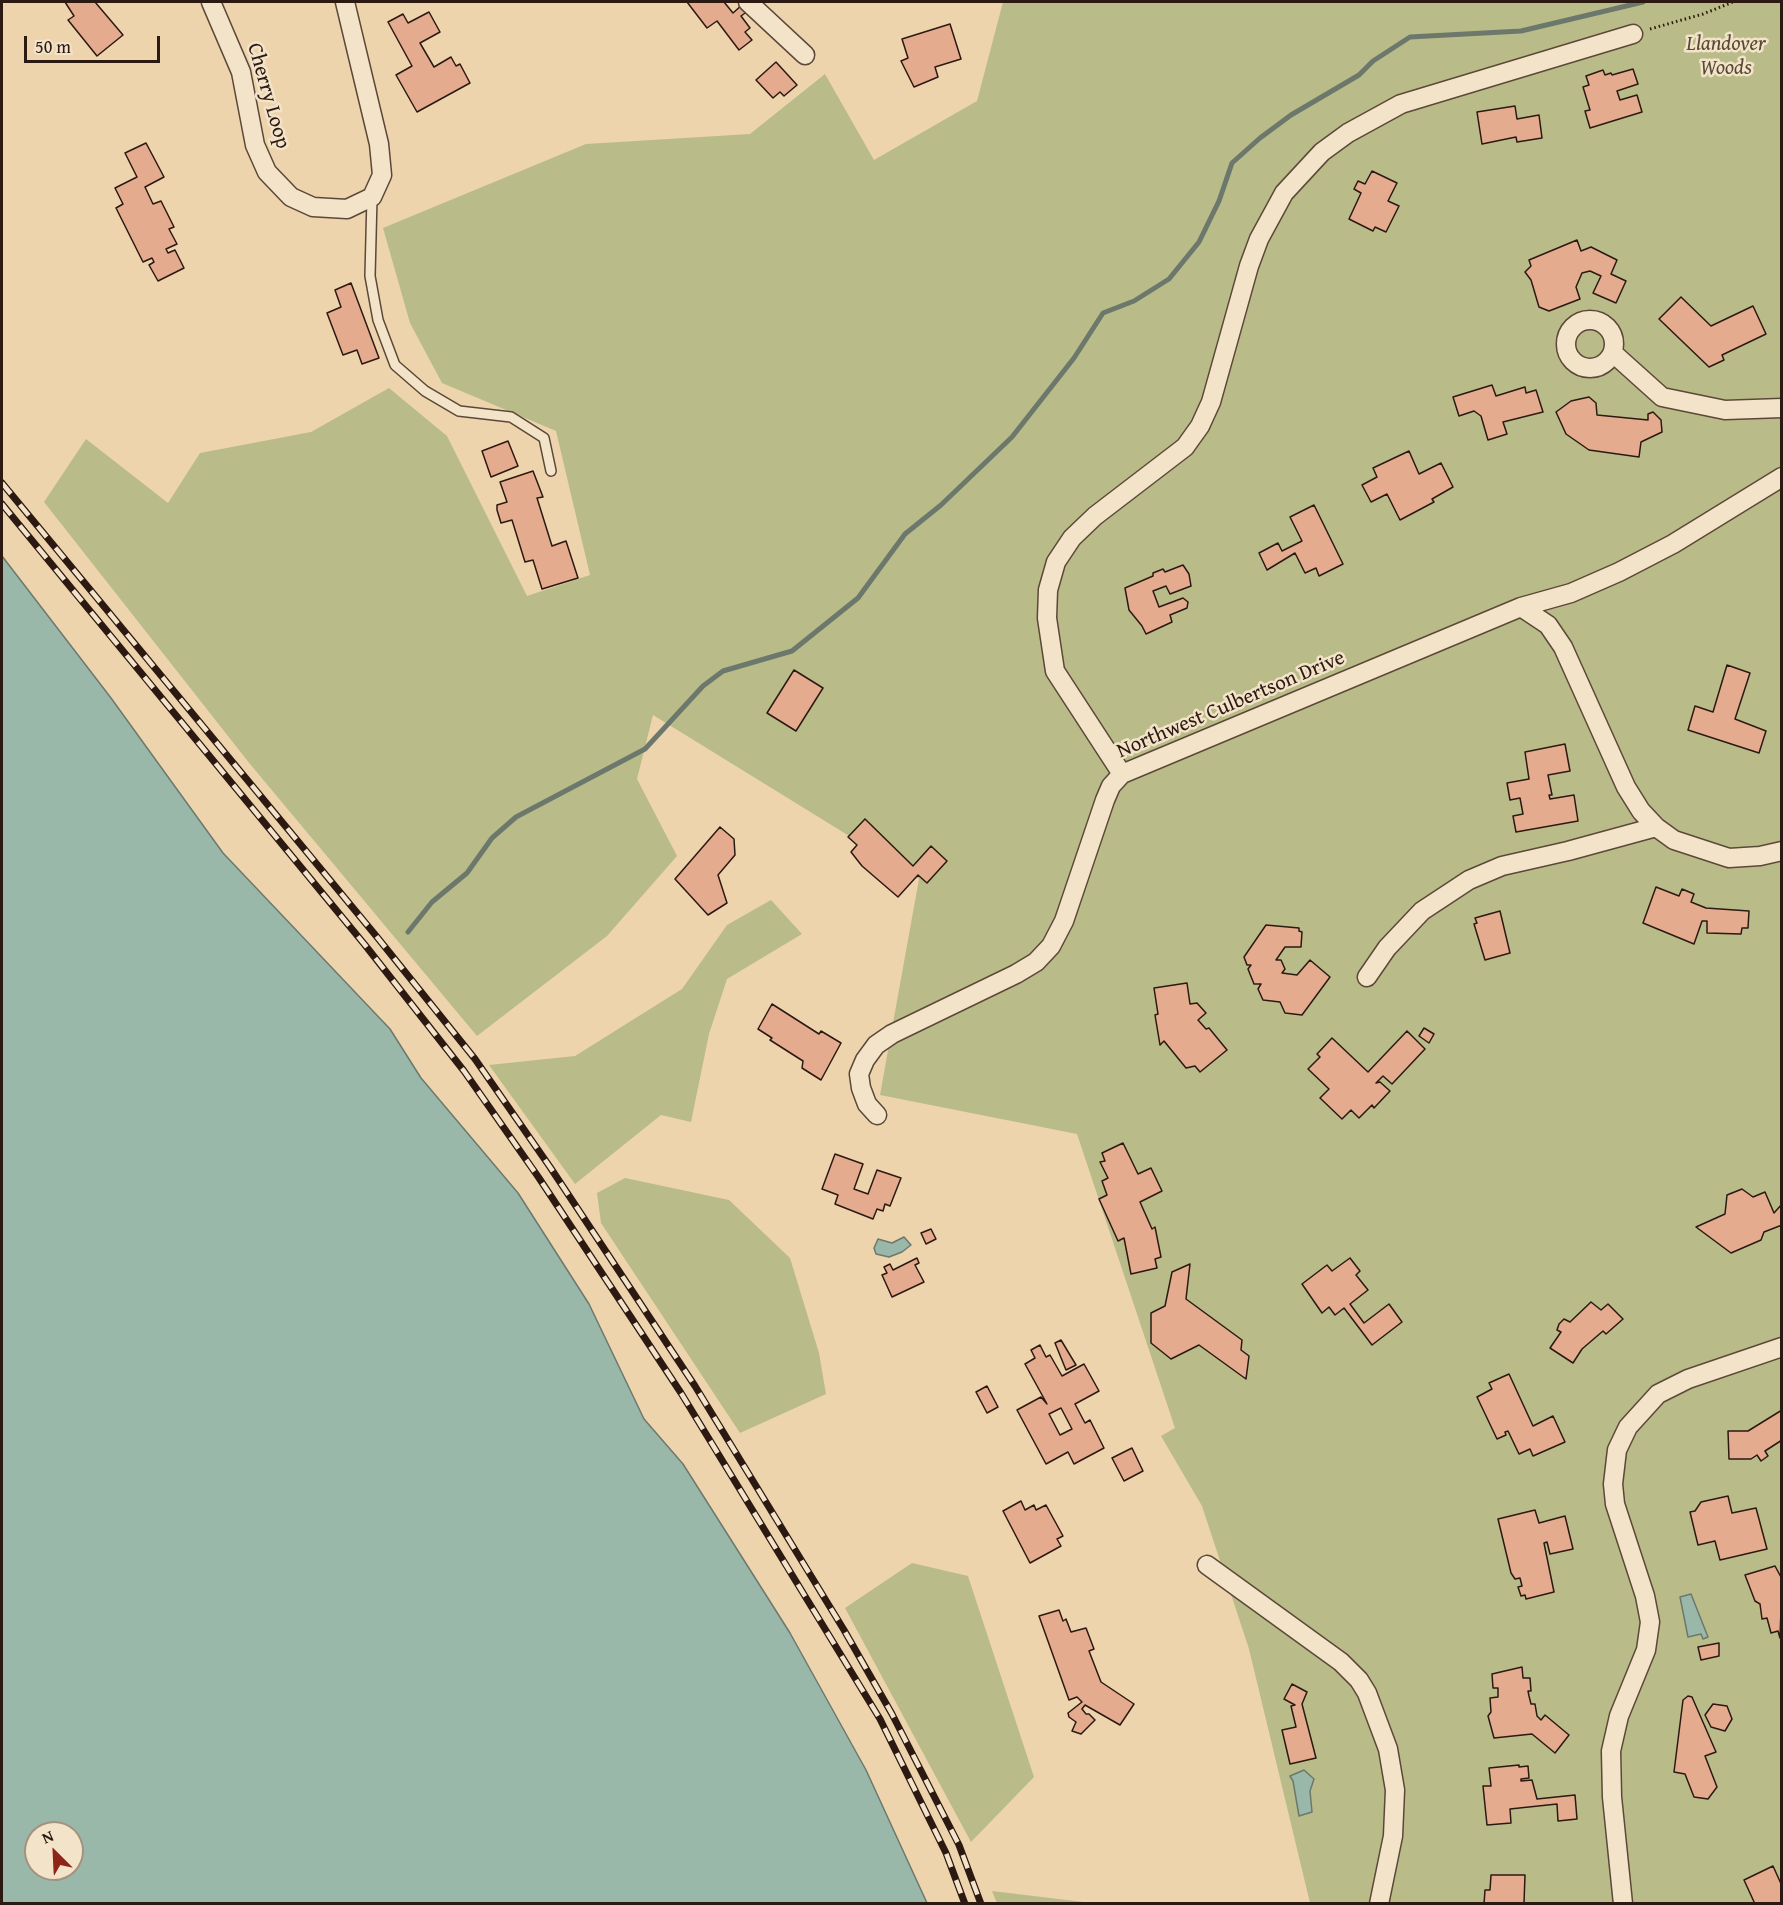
<!DOCTYPE html>
<html>
<head>
<meta charset="utf-8">
<style>
	body { margin:0 }
	#map { position:relative; width:1783px; height:1905px; overflow:hidden; background:#edd4ac; font-family:"Gentium Book Plus",serif }
	canvas { display:block }
	.frame { position:absolute; inset:0; border:3px solid #2c1912; pointer-events:none }
	.north { position:absolute; left:24px; top:1821px; width:60px; height:60px; box-sizing:border-box; background:#f3e3c9; border:2px solid #a39280; border-radius:50%; rotate:336deg; font-size:16px; font-weight:700; line-height:24px; text-align:center; color:#2c1912 }
	.north::after { content:''; display:block; margin:auto; width:21px; height:27px; background:#8f2418; clip-path:polygon(50% 0,100% 100%,50% 72%,0 100%) }
	.scale { position:absolute; left:24px; top:36px; width:136px; height:27px; box-sizing:border-box; border:3px solid #2c1912; border-top:0; padding-left:8px; font-size:18px; line-height:21px; white-space:nowrap; color:#2c1912; -webkit-text-stroke:4px #f3e3c9; paint-order:stroke }
</style>
</head>
<body>
<div id="map">
<canvas width="1783" height="1905"></canvas>
<div class="frame"></div>
<div class="north">N</div>
<div class="scale">50 m</div>
</div>
<script>
const ctx = document.querySelector('canvas').getContext('2d');
ctx.lineJoin = 'round';
function fill(path, color) { ctx.fillStyle = color; ctx.fill(path, 'evenodd'); }
const shape = rows => new Path2D(rows.map(r => 'M' + r).join(''));
function stroke(path, color, width, dash) { ctx.strokeStyle = color; ctx.lineWidth = width; ctx.lineCap = dash ? 'butt' : 'round'; ctx.setLineDash(dash || []); ctx.stroke(path); }
function write(font, color, halo, rows, align = 'center') {
  ctx.font = font + ' "Gentium Book Plus",serif'; ctx.lineWidth = 5; ctx.setLineDash([]); ctx.textBaseline = 'middle'; ctx.strokeStyle = halo; ctx.fillStyle = color; for (const [text, x, y, turn = 0] of rows) {
    ctx.save(); ctx.translate(x, y); ctx.rotate((+turn || 0) * Math.PI / 180); ctx.textAlign = isNaN(turn) ? turn : align; if (halo) ctx.strokeText(text, 0, 0); ctx.fillText(text, 0, 0); ctx.restore();
  }
}
const green = shape([
	[1003,2,1781,2,1781,1903,1310,1903,1249,1649,1202,1506,1161,1436,1175,1428,1077,1134,880,1095,919,879,653,715,637,779,677,856,607,936,477,1036,250,764,44,502,86,439,168,503,200,453,311,432,389,388,447,436,527,596,590,575,556,431,442,383,410,323,383,228,586,144,750,134,825,74,874,160,977,101],
	[771,900,802,934,727,979,709,1034,691,1122,661,1115,575,1184,489,1065,575,1056,682,989,727,925],
	[625,1178,729,1200,790,1258,819,1353,826,1394,740,1433,601,1223,597,1193],
	[912,1563,968,1576,1034,1777,971,1842,845,1608],
	[992,1891,1092,1903,997,1903]
]);
const water = shape([
	[2,556,111,698,223,853,390,1029,421,1078,518,1193,589,1304,644,1419,683,1464,790,1633,866,1770,927,1903,2,1903,2,556],
	[36,1833,72,1833,72,1869,36,1869,36,1833],
	[904,1237,911,1245,902,1252,889,1257,876,1254,874,1248,878,1239,892,1243,904,1237],
	[1691,1594,1708,1637,1703,1639,1701,1634,1688,1637,1680,1597,1691,1594],
	[1304,1770,1314,1779,1310,1791,1312,1812,1299,1816,1293,1781,1290,1776,1304,1770]
]);
const stream = shape([
	[408,932,432,902,467,873,492,838,516,817,645,749,703,686,723,671,792,651,858,598,905,534,941,505,1012,437,1074,358,1103,313,1134,301,1169,279,1199,242,1219,201,1232,163,1260,138,1291,115,1359,75,1373,61,1410,37,1521,31,1643,2]
]);
const building = shape([
	[65,2,95,2,123,35,97,56,68,20,74,16,65,2],
	[687,2,724,2,733,13,743,4,748,11,741,16,750,28,745,32,752,40,739,50,717,21,707,28,687,2],
	[429,12,440,32,420,43,434,67,451,57,456,66,460,64,470,83,417,112,396,75,412,66,388,22,403,14,408,23,429,12],
	[950,24,961,59,935,67,938,77,914,87,901,61,908,58,902,39,950,24],
	[776,62,797,85,784,96,780,92,773,98,756,80,776,62],
	[1633,69,1638,84,1617,91,1620,100,1637,95,1642,112,1590,128,1585,111,1590,110,1583,87,1589,85,1586,76,1603,70,1605,75,1611,73,1612,75,1633,69],
	[1515,106,1517,119,1539,115,1542,138,1517,142,1516,137,1482,144,1477,112,1515,106],
	[146,143,164,177,145,187,153,204,161,201,174,227,169,229,177,244,166,249,168,253,175,250,184,268,158,281,149,265,154,262,152,258,143,262,116,208,123,204,115,188,137,177,125,153,146,143],
	[1372,171,1397,183,1388,201,1399,206,1386,232,1375,227,1373,231,1349,219,1361,193,1354,189,1358,181,1365,184,1372,171],
	[1577,240,1581,251,1591,247,1617,260,1611,274,1626,281,1616,303,1593,293,1601,276,1590,271,1582,273,1576,287,1580,299,1549,311,1539,307,1531,280,1525,272,1531,266,1529,260,1577,240],
	[351,283,379,358,362,364,357,350,343,355,327,313,341,307,335,290,351,283],
	[1681,297,1711,326,1753,306,1766,334,1722,355,1724,360,1709,367,1659,319,1681,297],
	[1492,385,1496,396,1525,387,1526,393,1536,390,1543,412,1503,422,1507,434,1488,440,1481,416,1474,411,1459,416,1453,397,1492,385],
	[1589,397,1596,403,1597,415,1648,420,1648,414,1653,412,1661,420,1662,432,1641,442,1639,457,1589,450,1566,434,1556,412,1571,401,1589,397],
	[508,441,518,466,491,477,482,451,508,441],
	[1409,451,1419,474,1441,463,1453,487,1432,499,1434,502,1400,520,1387,494,1371,502,1362,485,1377,477,1373,468,1409,451],
	[533,471,543,497,537,498,552,546,566,541,578,578,542,589,533,560,525,562,512,520,501,523,497,510,497,505,507,502,500,482,533,471],
	[1314,505,1343,564,1319,576,1316,568,1305,573,1295,553,1267,570,1259,553,1278,543,1282,551,1302,541,1290,517,1314,505],
	[1183,565,1189,574,1191,586,1170,594,1166,586,1153,591,1159,607,1183,598,1188,602,1187,608,1170,615,1172,622,1146,634,1142,626,1129,610,1125,588,1153,576,1153,573,1163,569,1165,572,1183,565],
	[1727,665,1750,673,1735,719,1766,731,1759,753,1688,730,1695,706,1713,712,1727,665],
	[794,670,823,688,796,731,767,713,794,670],
	[1565,744,1570,771,1548,775,1552,795,1549,795,1550,799,1574,795,1578,821,1516,832,1513,816,1523,814,1520,798,1510,800,1507,783,1529,779,1525,752,1565,744],
	[865,819,913,866,931,846,947,861,927,883,918,875,898,897,862,866,851,852,857,845,848,837,865,819],
	[720,827,734,839,735,855,718,875,727,903,708,915,675,879,720,827],
	[1656,887,1679,896,1682,889,1694,894,1691,902,1706,908,1749,911,1748,928,1742,928,1741,934,1707,933,1707,921,1702,921,1694,944,1643,923,1656,887],
	[1500,911,1510,953,1485,960,1474,924,1477,923,1475,918,1500,911],
	[1266,925,1299,928,1299,931,1302,932,1301,947,1285,947,1276,960,1281,960,1285,969,1282,973,1297,975,1310,960,1330,977,1302,1015,1285,1013,1280,1002,1263,1000,1258,989,1261,984,1254,984,1248,969,1251,965,1247,965,1244,957,1266,925],
	[1187,983,1190,1004,1197,1003,1206,1013,1198,1020,1206,1029,1209,1028,1227,1050,1200,1072,1195,1066,1186,1068,1164,1041,1160,1045,1155,1015,1158,1014,1154,988,1187,983],
	[772,1004,819,1034,821,1031,841,1043,821,1080,802,1068,803,1061,770,1040,772,1038,758,1029,772,1004],
	[1424,1028,1434,1034,1429,1043,1419,1036,1424,1028],
	[1407,1031,1425,1049,1392,1084,1383,1076,1376,1083,1380,1082,1390,1091,1374,1108,1372,1105,1359,1118,1351,1110,1342,1119,1320,1098,1329,1089,1308,1069,1320,1057,1317,1054,1332,1038,1368,1072,1407,1031],
	[1123,1143,1138,1174,1151,1168,1162,1191,1140,1202,1152,1229,1155,1227,1161,1257,1155,1259,1157,1268,1131,1274,1124,1238,1118,1241,1099,1199,1107,1195,1102,1181,1108,1178,1100,1162,1105,1161,1102,1153,1123,1143],
	[835,1154,863,1164,854,1189,868,1194,877,1170,901,1178,890,1206,885,1204,883,1211,877,1209,873,1219,835,1204,838,1195,822,1189,835,1154],
	[1742,1189,1753,1197,1765,1192,1774,1213,1782,1204,1782,1225,1764,1232,1761,1240,1731,1253,1696,1227,1725,1214,1727,1195,1742,1189],
	[931,1229,936,1239,926,1244,921,1233,931,1229],
	[917,1258,919,1263,915,1265,924,1282,892,1297,882,1275,887,1273,884,1267,890,1264,893,1270,917,1258],
	[1350,1258,1360,1271,1356,1275,1368,1290,1350,1304,1364,1323,1389,1304,1402,1322,1372,1345,1344,1308,1335,1315,1329,1307,1322,1313,1302,1284,1327,1265,1332,1271,1350,1258],
	[1190,1264,1186,1299,1242,1340,1241,1350,1249,1356,1246,1379,1199,1345,1171,1359,1151,1343,1151,1313,1165,1306,1172,1272,1190,1264],
	[1591,1302,1601,1310,1608,1304,1623,1319,1606,1334,1603,1331,1582,1349,1573,1363,1550,1348,1561,1332,1557,1330,1559,1324,1564,1319,1570,1322,1591,1302],
	[1061,1340,1076,1365,1066,1370,1055,1343,1061,1340],
	[1040,1345,1046,1357,1050,1355,1062,1376,1084,1364,1099,1391,1075,1404,1085,1423,1090,1420,1104,1448,1074,1464,1068,1452,1046,1464,1017,1410,1041,1397,1047,1404,1025,1364,1035,1358,1031,1350,1040,1345],
	[1061,1408,1072,1429,1060,1435,1049,1414,1061,1408],
	[1509,1374,1533,1426,1553,1416,1565,1442,1533,1456,1530,1449,1519,1454,1508,1431,1505,1432,1506,1435,1497,1439,1477,1397,1492,1389,1489,1383,1509,1374],
	[987,1386,998,1407,987,1413,976,1392,987,1386],
	[1782,1410,1782,1440,1765,1451,1768,1456,1761,1461,1757,1455,1751,1459,1729,1459,1728,1431,1748,1431,1782,1410],
	[1132,1448,1143,1471,1124,1481,1112,1458,1132,1448],
	[1728,1496,1732,1513,1756,1508,1767,1549,1720,1560,1715,1541,1698,1545,1690,1512,1695,1511,1701,1502,1728,1496],
	[1021,1501,1025,1510,1034,1505,1036,1510,1046,1505,1063,1536,1057,1539,1061,1546,1030,1563,1003,1511,1021,1501],
	[1535,1510,1539,1523,1565,1516,1573,1549,1550,1554,1547,1542,1544,1543,1554,1592,1526,1599,1525,1595,1521,1596,1518,1587,1522,1586,1520,1578,1515,1579,1511,1573,1498,1519,1535,1510],
	[1775,1566,1782,1579,1780,1638,1778,1631,1771,1633,1767,1618,1762,1619,1760,1604,1755,1601,1745,1575,1775,1566],
	[1059,1610,1063,1621,1066,1619,1071,1632,1086,1628,1094,1649,1089,1651,1101,1682,1134,1704,1120,1725,1085,1705,1082,1709,1086,1714,1089,1714,1095,1720,1081,1734,1072,1731,1076,1722,1069,1717,1068,1713,1082,1702,1077,1697,1069,1700,1039,1616,1059,1610],
	[1719,1643,1719,1656,1701,1660,1698,1647,1719,1643],
	[1522,1667,1523,1678,1530,1678,1531,1691,1528,1691,1529,1696,1531,1704,1535,1704,1537,1716,1541,1720,1545,1715,1569,1735,1555,1753,1532,1734,1494,1738,1488,1716,1491,1712,1490,1698,1498,1697,1498,1688,1493,1688,1492,1674,1522,1667],
	[1292,1684,1307,1692,1302,1704,1316,1758,1290,1764,1282,1730,1296,1727,1291,1706,1295,1705,1284,1699,1292,1684],
	[1688,1696,1692,1697,1716,1752,1705,1756,1717,1787,1708,1799,1694,1797,1685,1774,1674,1772,1683,1700,1688,1696],
	[1713,1704,1727,1706,1732,1719,1725,1731,1711,1727,1705,1715,1713,1704],
	[1519,1765,1519,1767,1528,1766,1529,1778,1521,1779,1521,1781,1532,1780,1537,1799,1575,1795,1577,1819,1558,1821,1557,1804,1510,1809,1511,1823,1487,1825,1483,1786,1491,1786,1489,1768,1519,1765],
	[1773,1866,1782,1886,1782,1904,1755,1904,1744,1880,1773,1866],
	[1491,1875,1525,1875,1524,1903,1529,1904,1484,1904,1485,1890,1490,1890,1491,1875]
]);
const path = shape([
	[1650,29,1703,14,1733,2]
]);
const service = shape([
	[372,197,370,276,378,320,395,365,425,391,459,411,511,417,544,438,551,471]
]);
const minor = shape([
	[211,2,241,72,255,145,267,172,291,197,313,207,347,209,372,197,382,175,379,144,345,2],
	[748,2,805,55],
	'1566 344a24 24 0 1 1 48 0a24 24 0 1 1-48 0Z',
	[1613,353,1662,397,1725,410,1782,408],
	[1521,607,1548,625,1563,647,1626,787,1641,811,1656,827],
	[1122,774,1055,671,1047,618,1048,590,1056,562,1072,538,1095,516,1185,447,1200,426,1211,402,1249,266,1259,239,1284,193,1322,152,1348,133,1401,104,1633,34],
	[1367,977,1387,948,1422,911,1469,880,1502,866,1568,851,1656,827,1674,840,1729,858,1760,856,1782,851],
	[877,1115,867,1104,861,1088,859,1074,865,1060,876,1045,892,1034,1016,974,1036,962,1051,946,1064,921,1105,800,1111,786,1122,774,1521,607,1571,593,1619,572,1673,544,1782,477],
	[1207,1565,1341,1662,1359,1680,1367,1693,1388,1749,1395,1790,1393,1836,1379,1904],
	[1623,1904,1612,1797,1611,1751,1619,1716,1646,1650,1650,1622,1645,1596,1615,1504,1613,1484,1617,1450,1628,1427,1658,1394,1688,1379,1782,1347]
]);
const rail = shape([
	[2,483,377,937,475,1059,550,1167,695,1386,844,1630,892,1714,959,1845,981,1904],
	[2,504,365,945,464,1071,539,1178,681,1393,880,1719,946,1853,965,1904]
]);
const parkNames = [
	["Llandover",1726,45],
	["Woods",1726,69]
];
const streetNames = [
	["Cherry Loop",268,96,74],
	["Northwest Culbertson Drive",1231,705,-23]
];
fill(green, '#b9bc88');
fill(water, '#99b8aa');
stroke(water, '#6d786d', 1.5);
stroke(stream, '#6d786d', 5);
fill(building, '#e5ab8e');
stroke(building, '#2c1912', 1.5);
stroke(service, '#5c4838', 12);
stroke(minor, '#5c4838', 21);
stroke(path, '#2c1912', 3, [1.5, 3]);
stroke(service, '#f3e3c9', 9);
stroke(minor, '#f3e3c9', 18);
stroke(rail, '#2c1912', 7);
stroke(rail, '#f3e3c9', 4.5, [14]);
write('italic 21px', '#564a35', '#f3e3c9', parkNames);
write('21px', '#2c1912', '#f3e3c9', streetNames);
</script>
</body>
</html>
